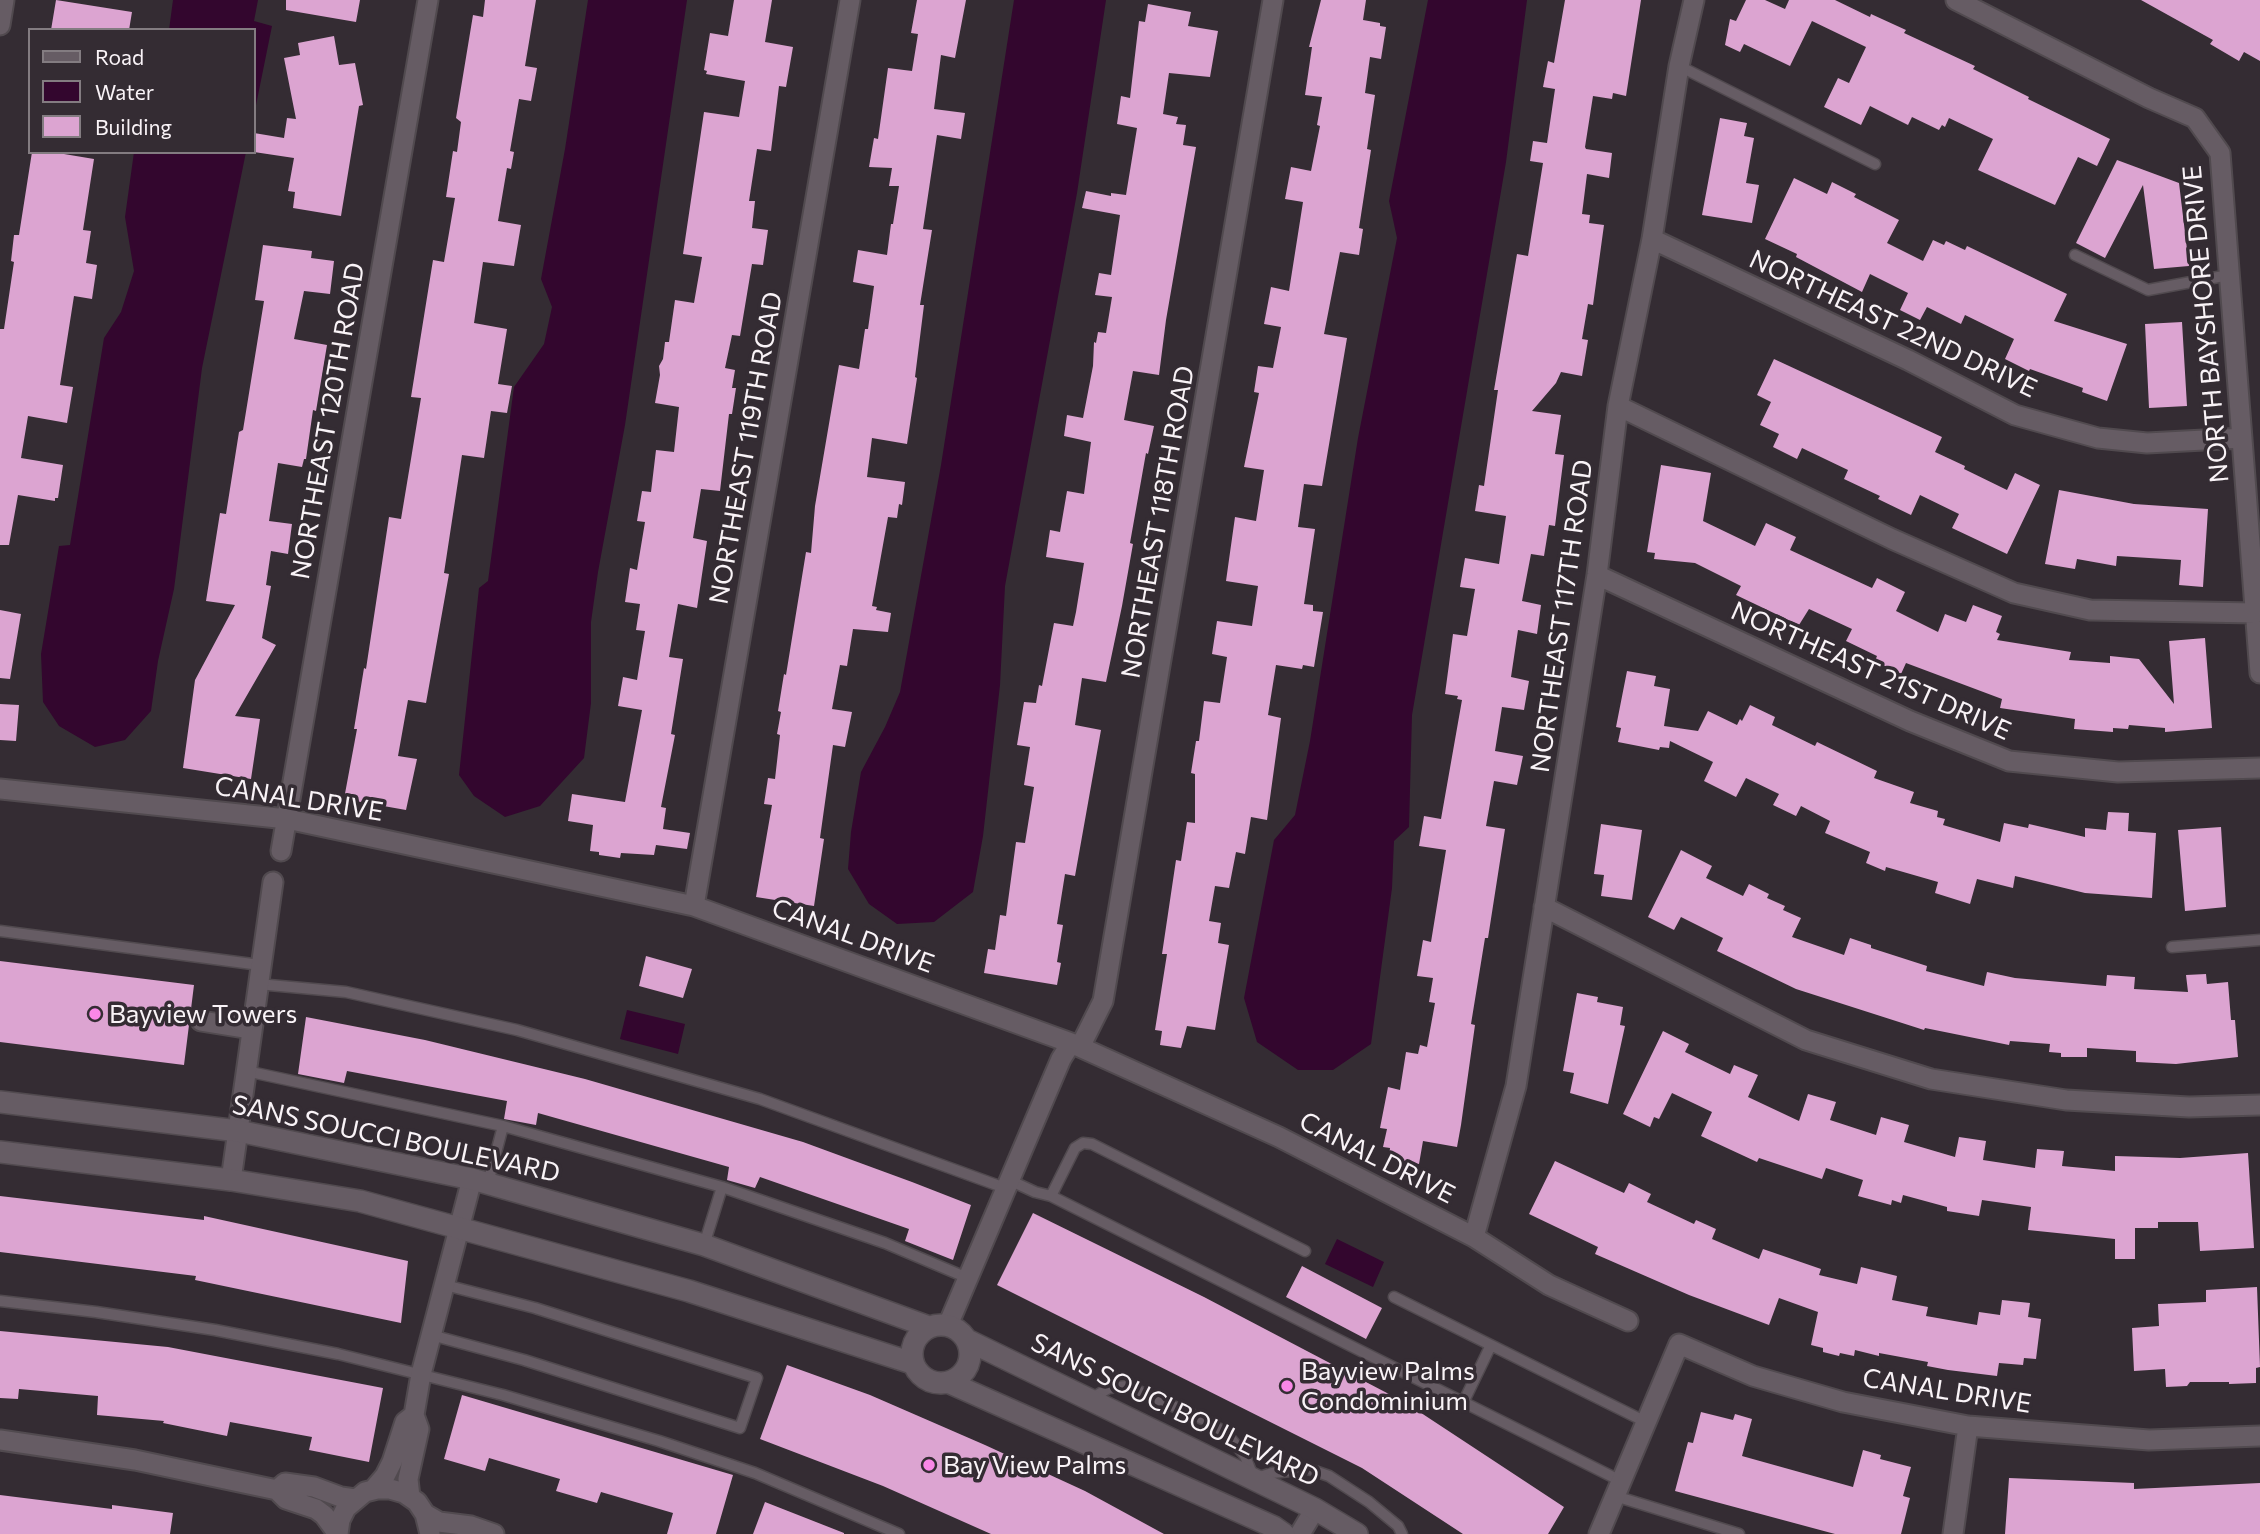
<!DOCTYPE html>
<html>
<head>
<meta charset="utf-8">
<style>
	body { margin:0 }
	#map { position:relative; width:2260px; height:1534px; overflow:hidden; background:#342c33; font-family:Commissioner,sans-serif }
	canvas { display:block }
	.legend { position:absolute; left:28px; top:28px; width:228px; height:126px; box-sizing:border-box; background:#342c33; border:2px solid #837c81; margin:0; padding:9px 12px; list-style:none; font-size:21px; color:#f9f3f7 }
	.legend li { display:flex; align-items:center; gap:14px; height:35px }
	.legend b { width:35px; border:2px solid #837c81 }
</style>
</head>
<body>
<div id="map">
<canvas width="2260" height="1534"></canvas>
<ul class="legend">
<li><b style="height:9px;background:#665c64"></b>Road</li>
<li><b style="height:19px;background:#33062e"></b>Water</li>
<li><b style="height:19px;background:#dca4d1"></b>Building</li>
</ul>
</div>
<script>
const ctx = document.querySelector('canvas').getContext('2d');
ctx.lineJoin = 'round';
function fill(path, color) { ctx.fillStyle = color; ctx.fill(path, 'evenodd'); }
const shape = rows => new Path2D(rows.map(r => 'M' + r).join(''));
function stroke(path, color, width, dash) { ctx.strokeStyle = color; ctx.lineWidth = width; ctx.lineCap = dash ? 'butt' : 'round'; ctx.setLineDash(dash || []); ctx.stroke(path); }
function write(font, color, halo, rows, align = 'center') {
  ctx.font = font + ' Commissioner,sans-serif'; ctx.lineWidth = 7; ctx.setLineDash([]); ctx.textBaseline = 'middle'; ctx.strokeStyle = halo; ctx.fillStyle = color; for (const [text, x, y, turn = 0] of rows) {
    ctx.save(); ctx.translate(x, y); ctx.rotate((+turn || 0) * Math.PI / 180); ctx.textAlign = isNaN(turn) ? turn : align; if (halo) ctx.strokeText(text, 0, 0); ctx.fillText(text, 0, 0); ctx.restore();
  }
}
const water = shape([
	[173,0,258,0,254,21,272,26,254,115,254,30,169,30],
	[588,0,687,0,625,425,598,572,591,622,591,703,584,758,540,806,505,817,474,796,459,775,479,588,488,581,514,387,544,344,552,307,541,279,565,149],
	[1014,0,1106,0,1077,193,1005,586,1000,685,983,836,973,892,934,922,897,924,869,904,848,869,851,832,861,772,885,727,900,692,941,465],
	[1428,0,1527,0,1506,162,1412,715,1409,827,1394,841,1392,888,1371,1044,1333,1070,1298,1070,1257,1042,1244,998,1274,840,1295,815,1310,741,1358,438,1397,238,1389,201],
	[134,152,246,152,202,368,174,589,158,661,151,711,125,740,95,747,59,726,43,702,41,654,59,546,70,545,104,338,121,312,134,271,125,217],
	[627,1010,685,1024,678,1054,620,1039],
	[1337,1239,1384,1262,1373,1287,1325,1264]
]);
const building = shape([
	[56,0,132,12,129,30,51,30],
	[286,0,360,0,356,22,286,10],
	[485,0,536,0,525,66,537,68,531,101,519,99,510,151,514,152,511,169,507,168,498,221,521,225,514,266,483,262,474,323,507,329,498,384,512,386,507,413,491,411,484,458,462,455,444,573,449,574,426,703,408,700,398,756,417,759,406,810,344,799,357,729,354,729,364,668,366,669,389,517,401,519,411,459,421,398,411,397,433,260,444,262,455,198,446,197,453,151,457,152,461,122,456,118,473,15,483,17],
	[734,0,772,0,765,42,793,47,786,87,779,86,771,151,757,149,749,201,755,201,752,228,768,230,763,265,752,264,740,336,732,335,725,368,735,370,732,388,736,388,732,414,729,414,720,491,701,489,693,538,707,541,697,608,678,604,669,657,683,659,671,734,675,735,661,807,666,808,663,829,690,833,687,849,656,845,654,855,621,853,620,858,599,855,599,852,590,851,593,825,568,821,572,794,625,802,642,710,618,706,623,677,637,680,645,631,636,630,640,604,625,602,630,568,637,570,645,522,637,521,642,491,651,492,656,450,674,452,679,407,655,403,660,375,659,366,663,359,665,342,669,342,675,300,694,303,702,257,683,254,704,112,739,117,745,81,706,74,707,71,704,70,710,33,728,36],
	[917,0,966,0,955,58,941,55,934,109,965,113,961,139,937,135,923,229,932,230,920,305,924,305,915,377,917,378,907,444,872,438,867,477,905,482,902,505,899,504,897,518,888,517,872,606,877,607,876,610,891,613,888,632,853,629,847,666,840,665,832,709,852,712,845,747,833,745,820,838,824,839,814,906,756,897,772,805,764,804,768,778,775,779,780,735,777,734,781,712,778,711,784,674,786,675,806,552,811,553,815,506,839,365,859,369,865,329,868,329,874,286,853,282,858,250,887,255,891,224,893,224,899,186,889,186,892,168,869,167,874,138,878,139,888,68,912,71,918,34,911,33],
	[1321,0,1366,0,1363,20,1380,23,1380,26,1386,27,1381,59,1370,57,1365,93,1375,95,1367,149,1371,150,1359,228,1363,229,1359,255,1340,252,1324,334,1347,338,1322,486,1304,484,1298,527,1315,529,1304,604,1313,605,1313,611,1323,612,1314,667,1303,665,1302,669,1276,665,1268,715,1281,718,1267,820,1251,817,1245,854,1236,852,1229,888,1215,886,1209,921,1221,923,1218,943,1229,945,1215,1030,1187,1026,1181,1048,1160,1045,1162,1031,1155,1030,1167,954,1162,954,1176,860,1181,861,1187,822,1195,823,1195,774,1191,773,1196,741,1199,741,1204,701,1220,703,1227,657,1212,654,1217,621,1252,626,1258,586,1226,581,1235,517,1256,521,1264,470,1244,467,1259,393,1254,392,1258,366,1273,368,1281,327,1264,324,1271,287,1289,291,1303,202,1285,199,1291,167,1311,171,1320,126,1317,125,1322,97,1305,95,1312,47,1309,47],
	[1565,0,1641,0,1626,96,1613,93,1612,99,1593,96,1585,147,1586,149,1612,153,1609,178,1587,174,1582,214,1590,215,1589,223,1604,225,1593,305,1588,304,1582,339,1588,340,1582,376,1561,372,1556,383,1532,411,1561,415,1555,454,1564,455,1555,526,1549,525,1544,556,1531,554,1522,601,1541,605,1537,634,1518,630,1511,677,1529,681,1524,710,1502,707,1495,751,1523,756,1517,785,1494,781,1486,826,1505,829,1488,938,1485,938,1471,1024,1475,1025,1461,1125,1457,1147,1423,1141,1419,1164,1389,1158,1390,1148,1383,1147,1387,1129,1380,1128,1388,1087,1400,1090,1406,1052,1418,1054,1420,1045,1427,1047,1435,1003,1429,1002,1433,978,1417,976,1423,940,1431,942,1446,850,1419,846,1424,816,1441,819,1462,700,1457,699,1458,696,1445,694,1453,634,1467,636,1475,589,1460,587,1465,558,1499,564,1506,516,1475,511,1479,485,1484,486,1498,390,1494,390,1517,254,1528,256,1543,163,1530,161,1533,141,1547,143,1555,89,1543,87,1548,61,1554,63],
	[1746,0,1765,0,1785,9,1789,0,1835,0,1870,17,1871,14,1906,30,1904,33,1975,66,1973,69,2029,97,2028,99,2110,139,2097,166,2078,157,2055,205,1978,170,1993,139,1949,118,1945,127,1942,125,1939,130,1912,117,1908,125,1870,106,1861,125,1824,107,1838,78,1849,83,1866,47,1812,21,1790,66,1744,44,1740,52,1725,45,1730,19,1736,21],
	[2141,0,2260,0,2260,61,2244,52,2239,61,2210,44,2213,40],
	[1148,4,1191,12,1188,26,1218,31,1210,77,1169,73,1163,114,1178,117,1176,124,1186,125,1183,145,1196,147,1166,320,1159,375,1133,371,1124,420,1154,426,1148,454,1146,453,1130,543,1133,544,1122,606,1106,682,1082,678,1075,725,1101,730,1075,876,1065,874,1057,924,1063,925,1057,962,1061,963,1057,985,984,973,988,949,995,950,1000,915,1006,916,1016,842,1025,843,1034,787,1024,785,1030,747,1017,745,1024,702,1036,703,1039,685,1042,686,1054,623,1073,626,1076,612,1084,563,1046,557,1050,530,1060,532,1067,491,1084,494,1091,442,1064,436,1067,415,1083,418,1093,366,1094,342,1096,343,1098,332,1106,333,1112,297,1095,295,1099,273,1111,275,1120,215,1082,208,1086,191,1111,196,1111,193,1126,195,1137,128,1117,124,1121,96,1130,98,1139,21,1145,22],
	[334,36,339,65,355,63,363,105,359,106,341,216,293,208,295,192,288,191,294,158,254,152,254,133,284,138,287,118,296,119,284,58,300,55,298,43],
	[1720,118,1747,123,1744,136,1754,138,1746,183,1759,185,1752,223,1702,215],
	[32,152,52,152,94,159,83,230,91,231,86,263,97,265,92,299,74,296,60,385,73,387,67,423,28,416,21,458,63,465,58,498,55,498,55,501,18,495,9,545,0,545,0,329,4,329,14,262,11,261,14,235,19,235],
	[2117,160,2179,183,2189,266,2154,269,2143,185,2105,258,2076,243],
	[1794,178,1827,194,1832,182,1856,194,1854,197,1899,220,1887,243,1923,261,1933,240,1944,245,1946,241,1965,250,1967,246,2067,294,2054,321,2127,344,2107,401,2082,392,2083,388,2030,369,2029,371,2005,359,2014,339,1965,315,1961,324,1927,307,1920,320,1900,310,1908,293,1870,274,1862,292,1796,257,1797,254,1765,239],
	[263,245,312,251,311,258,334,261,330,294,304,291,294,339,327,345,316,411,313,410,306,459,304,459,302,467,278,463,269,521,292,524,288,554,271,551,266,585,271,586,262,638,276,645,235,716,260,719,251,779,183,768,195,680,235,605,206,601,220,513,226,514,239,432,243,430,264,301,255,300],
	[2182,322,2187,406,2149,408,2145,324],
	[1774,359,1942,437,1935,452,1965,466,1964,469,2007,490,2015,473,2040,485,2007,554,1952,528,1959,514,1920,495,1911,515,1878,499,1880,496,1844,479,1848,470,1802,448,1797,459,1773,447,1779,434,1760,425,1771,402,1757,395],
	[1661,465,1711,473,1703,521,1755,546,1766,523,1796,537,1790,550,1872,588,1877,578,1905,592,1896,611,1938,632,1945,614,1966,622,1973,605,2002,616,1996,632,2000,634,1997,640,2071,652,2069,660,2110,663,2110,656,2139,659,2174,704,2169,641,2205,638,2212,728,2165,732,2165,728,2129,725,2128,729,2113,728,2113,732,2074,729,2075,719,2000,708,2002,699,1906,663,1901,674,1875,661,1877,656,1846,641,1852,629,1809,609,1799,625,1736,595,1741,586,1695,563,1654,559,1655,553,1647,552],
	[2059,490,2134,504,2208,509,2203,587,2179,585,2181,560,2117,556,2116,566,2077,559,2075,569,2045,564],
	[0,610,21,614,10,679,0,678],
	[1627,671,1656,676,1654,686,1670,689,1664,726,1698,731,1708,711,1737,725,1740,719,1742,721,1750,705,1775,717,1772,725,1815,746,1817,742,1877,771,1874,778,1914,792,1910,803,1938,811,1937,817,1945,819,1943,825,2000,842,2004,823,2028,828,2029,824,2085,837,2085,828,2106,830,2108,812,2129,813,2128,831,2156,833,2152,898,2085,893,2015,876,2013,888,1977,879,1970,904,1935,893,1938,882,1886,867,1885,871,1866,863,1870,852,1825,833,1830,821,1801,806,1796,816,1773,805,1779,794,1746,778,1736,797,1704,781,1713,762,1670,741,1669,748,1660,747,1659,750,1618,742,1621,728,1616,727],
	[0,704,19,705,16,741,0,740],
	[1601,824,1642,830,1632,900,1601,896,1604,875,1594,874],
	[2221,827,2226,907,2185,911,2178,830],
	[1681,850,1712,866,1706,878,1743,896,1749,884,1769,894,1767,898,1785,906,1783,910,1801,918,1792,937,1844,955,1850,938,1871,945,1871,948,1927,966,1926,971,1984,986,1987,972,2015,978,2106,986,2107,975,2135,977,2134,989,2188,992,2186,975,2206,974,2207,984,2228,982,2231,1020,2235,1020,2238,1057,2176,1064,2136,1062,2136,1051,2087,1048,2087,1057,2061,1057,2061,1053,2049,1052,2050,1044,2010,1041,2009,1045,1925,1028,1924,1030,1796,989,1717,951,1723,938,1681,917,1674,930,1648,917],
	[646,956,692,969,683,998,639,986],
	[0,961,194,985,184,1065,0,1042],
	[1577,993,1598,997,1597,1002,1623,1007,1620,1025,1625,1026,1608,1104,1570,1093,1574,1073,1563,1071],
	[306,1017,425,1040,585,1079,803,1142,912,1182,971,1205,953,1260,905,1241,909,1229,760,1177,755,1188,727,1180,729,1167,538,1113,536,1125,504,1119,507,1101,347,1071,344,1083,298,1074],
	[1663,1031,1689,1044,1685,1052,1730,1074,1734,1065,1758,1075,1748,1097,1799,1121,1808,1094,1836,1102,1830,1120,1876,1135,1881,1117,1909,1125,1904,1142,1955,1157,1959,1137,1986,1141,1983,1160,2035,1168,2037,1149,2064,1151,2062,1166,2115,1171,2115,1156,2180,1158,2248,1153,2254,1248,2200,1251,2198,1222,2158,1222,2158,1228,2135,1228,2135,1259,2115,1259,2115,1239,2028,1230,2031,1207,1982,1200,1979,1216,1947,1211,1947,1207,1903,1195,1901,1203,1892,1200,1891,1205,1858,1196,1863,1180,1826,1168,1822,1179,1759,1158,1757,1162,1701,1136,1712,1112,1672,1093,1659,1119,1654,1117,1650,1127,1623,1114],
	[1555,1161,1624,1193,1629,1183,1651,1194,1647,1202,1694,1224,1696,1220,1716,1229,1712,1239,1759,1259,1763,1249,1821,1269,1819,1275,1857,1284,1861,1267,1897,1276,1892,1300,1928,1307,1926,1316,1977,1325,1979,1312,2000,1315,2002,1300,2030,1303,2028,1317,2041,1319,2036,1359,2024,1358,2023,1365,1999,1363,1997,1376,1948,1370,1927,1366,1928,1362,1879,1353,1879,1356,1855,1350,1854,1356,1840,1353,1839,1356,1823,1352,1823,1348,1811,1345,1818,1312,1779,1298,1769,1325,1689,1295,1595,1254,1598,1247,1529,1214],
	[0,1196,204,1220,204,1216,408,1261,401,1323,195,1280,196,1276,0,1252],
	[1033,1213,1204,1297,1406,1403,1564,1507,1548,1534,1463,1534,1362,1468,997,1285],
	[1302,1266,1382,1308,1366,1339,1286,1297],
	[2257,1287,2260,1367,2256,1368,2256,1383,2229,1384,2229,1382,2190,1382,2187,1386,2166,1387,2165,1369,2134,1371,2132,1328,2159,1326,2158,1304,2206,1302,2206,1290],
	[0,1331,168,1347,383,1388,369,1462,309,1450,312,1437,230,1422,227,1436,163,1423,164,1421,97,1415,98,1396,19,1389,18,1399,0,1398],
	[787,1365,870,1395,985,1445,1085,1491,1164,1534,991,1534,883,1486,760,1439],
	[462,1395,733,1475,716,1534,667,1534,673,1513,601,1492,597,1503,556,1491,560,1479,489,1458,485,1471,444,1459],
	[1701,1412,1733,1420,1735,1414,1752,1419,1742,1456,1853,1487,1863,1450,1881,1455,1880,1459,1911,1467,1903,1496,1910,1498,1901,1534,1835,1534,1675,1491,1688,1442,1693,1443],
	[2009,1478,2134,1483,2134,1489,2260,1483,2260,1534,2005,1534],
	[0,1495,112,1509,112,1505,173,1513,170,1534,0,1534],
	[765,1502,844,1533,844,1534,753,1534]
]);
const service = shape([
	[1679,66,1875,164],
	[2075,255,2148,290,2229,275],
	[0,931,260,965],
	[2172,947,2260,940],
	[258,984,346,992,517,1030,760,1099,1005,1188],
	[246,1071,503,1126,722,1187,885,1243,970,1279],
	[1009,1180,1035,1192,1051,1196,1621,1481],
	[488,1183,503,1126],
	[1051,1196,1075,1148,1083,1143,1092,1144,1305,1251],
	[704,1245,722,1187],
	[1394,1297,1646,1422],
	[0,1301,96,1312,215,1330,338,1354,503,1395,659,1441,755,1473,899,1534],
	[431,1335,524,1360,740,1428,757,1378,535,1308,445,1285],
	[1089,1400,1109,1388,1127,1386,1207,1421,1227,1434,1245,1456,1254,1479,1272,1473,1309,1469,1329,1476,1369,1502,1398,1526,1402,1534],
	[1463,1403,1491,1345],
	[1615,1496,1739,1534]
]);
const minor = shape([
	[1956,0,2149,98,2195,118,2220,153,2260,673],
	[0,25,4,0],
	[1652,239,1908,360,2015,415,2098,438,2147,443,2242,438],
	[1618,406,1892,539,2014,593,2090,610,2255,613],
	[1597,575,1910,721,2009,761,2118,772,2260,768],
	[0,789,287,819,694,906,1071,1043,1279,1137,1474,1237,1549,1285,1628,1321],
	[281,851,428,0],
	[694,906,850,0],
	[1544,907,1806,1040,1931,1079,2066,1100,2189,1107,2260,1105],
	[201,1021,251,1029],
	[1080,1047,1103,1001,1273,0],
	[231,1180,273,882],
	[1474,1237,1516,1086,1597,575,1618,406,1652,239,1679,66,1694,0],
	[948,1325,1061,1059,1071,1043],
	[0,1440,135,1460,277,1490,286,1499,316,1509,324,1515,338,1534],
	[277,1490,285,1483,314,1487,341,1497,355,1499],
	[373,1490,385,1476,392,1462,405,1422,414,1415],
	[410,1497,408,1479,419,1429,414,1415,421,1374,472,1179],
	[425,1514,439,1522,471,1526,494,1534],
	[338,1534,340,1520,346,1508,365,1492,377,1489,390,1489,404,1493,417,1502,425,1514,430,1534],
	[1300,1534,1315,1509],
	[1599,1534,1679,1344,1753,1376,1843,1402,1968,1426,2149,1440,2260,1436],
	[1953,1534,1968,1426]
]);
const tertiary = shape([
	[0,1102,238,1131,472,1179,704,1245,929,1327],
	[0,1152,231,1180,360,1201,689,1291,912,1363],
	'912 1354a29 29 0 1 1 58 0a29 29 0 1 1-58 0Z',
	[967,1340,1315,1509,1357,1534],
	[950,1383,1274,1527,1284,1534]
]);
const markers = [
	[95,1014,7,"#fa87e7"],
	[1287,1386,7,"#fa87e7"],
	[929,1465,7,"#fa87e7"]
];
const streetNames = [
	["NORTHEAST 22ND DRIVE",1893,324,25],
	["NORTH BAYSHORE DRIVE",2206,324,-95],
	["NORTHEAST 120TH ROAD",328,421,-80],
	["NORTHEAST 119TH ROAD",746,448,-80],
	["NORTHEAST 118TH ROAD",1158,522,-80],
	["NORTHEAST 117TH ROAD",1562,616,-82],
	["NORTHEAST 21ST DRIVE",1871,671,24],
	["CANAL DRIVE",299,799,9],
	["CANAL DRIVE",853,936,20],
	["SANS SOUCCI BOULEVARD",396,1139,12],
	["CANAL DRIVE",1377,1158,27],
	["CANAL DRIVE",1947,1391,9],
	["SANS SOUCI BOULEVARD",1175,1410,26]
];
const poiNames = [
	["Bayview Towers",109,1014],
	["Bayview Palms",1301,1371],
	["Condominium",1301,1401],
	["Bay View Palms",943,1465]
];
fill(water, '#33062e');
fill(building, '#dca4d1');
stroke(service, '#514a4f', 13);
stroke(minor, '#514a4f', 23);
stroke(tertiary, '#514a4f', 24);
stroke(service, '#665c64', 10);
stroke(minor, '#665c64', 19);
stroke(tertiary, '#665c64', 21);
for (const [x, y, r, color] of markers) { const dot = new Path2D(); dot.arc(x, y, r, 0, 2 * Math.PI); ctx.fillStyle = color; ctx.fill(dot); stroke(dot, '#342c33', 2.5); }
write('26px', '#f9f3f7', '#342c33', streetNames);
write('26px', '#f9f3f7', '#342c33', poiNames, 'left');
</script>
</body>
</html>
